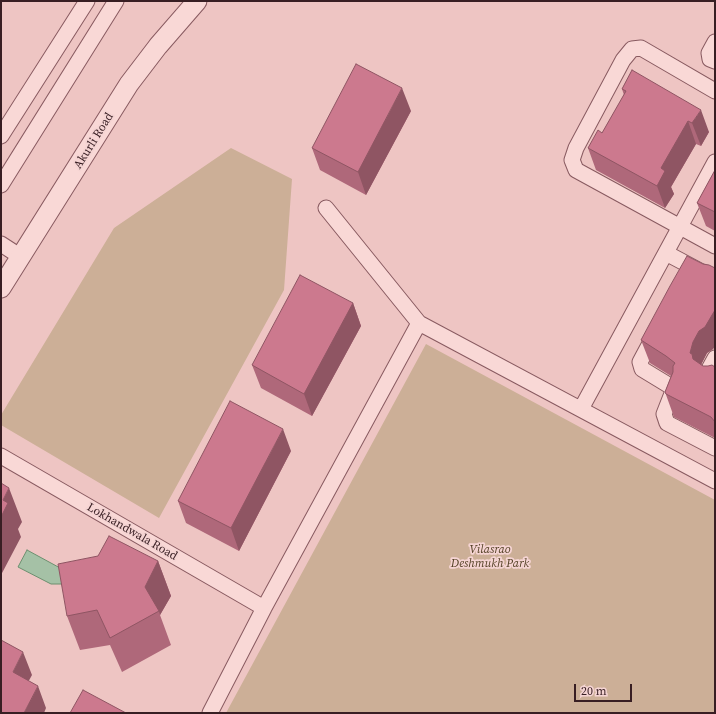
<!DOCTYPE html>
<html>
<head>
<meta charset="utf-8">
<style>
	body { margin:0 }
	#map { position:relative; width:716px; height:714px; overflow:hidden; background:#eec5c3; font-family:"Source Serif 4",serif }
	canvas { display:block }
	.frame { position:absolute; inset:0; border:2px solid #381e23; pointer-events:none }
	.scale { position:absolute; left:574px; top:684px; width:58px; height:18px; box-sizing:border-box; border:2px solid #381e23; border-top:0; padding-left:5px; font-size:12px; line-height:14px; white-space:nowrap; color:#381e23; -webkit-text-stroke:3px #f5d4d3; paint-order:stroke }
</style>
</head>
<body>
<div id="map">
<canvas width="716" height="714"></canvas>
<div class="frame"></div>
<div class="scale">20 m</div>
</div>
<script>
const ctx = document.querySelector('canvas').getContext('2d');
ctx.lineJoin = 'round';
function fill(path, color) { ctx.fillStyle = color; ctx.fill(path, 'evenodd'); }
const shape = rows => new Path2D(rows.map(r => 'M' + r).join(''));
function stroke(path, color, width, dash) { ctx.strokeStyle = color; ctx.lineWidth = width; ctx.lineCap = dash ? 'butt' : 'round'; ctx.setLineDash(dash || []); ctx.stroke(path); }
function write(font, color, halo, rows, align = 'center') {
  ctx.font = font + ' "Source Serif 4",serif'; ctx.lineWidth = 3.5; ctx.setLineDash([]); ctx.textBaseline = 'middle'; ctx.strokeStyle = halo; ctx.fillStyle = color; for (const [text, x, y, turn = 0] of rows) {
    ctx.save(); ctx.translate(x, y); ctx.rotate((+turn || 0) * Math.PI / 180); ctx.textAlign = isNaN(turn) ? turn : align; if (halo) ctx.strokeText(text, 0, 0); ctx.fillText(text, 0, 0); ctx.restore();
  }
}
const green = shape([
	[231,148,292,179,284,290,159,518,1,425,1,415,114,228],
	[426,344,715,500,715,713,226,713]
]);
const water = shape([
	[27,550,73,575,65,584,51,584,18,567,27,550]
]);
const minor = shape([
	[715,42,709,53,710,59,715,61],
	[715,91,641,48,632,49,623,60,576,148,572,160,576,170,715,246],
	[1,136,87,1],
	[1,185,116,1],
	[326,208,419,323],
	[1,244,21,257],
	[666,253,715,279],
	[655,334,640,362,642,369,670,386,673,391,664,414,667,423,715,448],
	[715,358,709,369,709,377,715,380],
	[581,409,715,162],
	[1,456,264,608],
	[210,713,264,608,419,323,715,481]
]);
const tertiary = shape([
	[1,288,129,84,158,46,197,1]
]);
const wall = shape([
	[632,70,709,132,701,146,696,144,671,187,674,194,665,208,596,170,588,148,602,133,624,95,622,89],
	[411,111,366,195,320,170,312,148],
	[715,170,715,231,706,226,697,203],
	[703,264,715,268,715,346,713,349,707,353,701,364,703,366,708,366,715,367,715,438,674,417,665,392,671,376,650,363,641,340],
	[353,303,361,326,312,416,261,388,252,365],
	[291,451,239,551,186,523,178,501],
	[98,556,158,561,171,596,160,615,171,645,122,672,110,645,80,650,67,616]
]);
const shadedWall = shape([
	[402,88,411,111,366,195,358,172],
	[701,110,709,132,701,146,692,123],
	[688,121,696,144,671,187,674,194,665,208,657,186,661,168],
	[353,303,361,326,312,416,304,394],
	[715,310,715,346,713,349,707,353,701,365,698,375,690,353,693,342,699,331],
	[283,429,291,451,239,551,231,528],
	[9,488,22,522,18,529,21,537,1,575,1,517,3,500],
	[158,561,171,596,160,615,159,611,145,587],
	[23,652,32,675,21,695,13,672],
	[38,686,46,708,44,713,24,713]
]);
const building = shape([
	[356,64,402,88,358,172,312,148,356,64],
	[632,70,701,110,692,123,688,121,661,168,665,171,657,186,588,148,598,130,602,133,626,91,622,89,632,70],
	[715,170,715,212,697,203,715,170],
	[687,256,703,264,709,265,715,268,715,310,705,327,699,331,693,342,690,353,692,354,693,359,703,366,708,366,712,365,715,367,715,422,711,417,666,394,665,392,673,372,673,366,675,363,666,356,641,340,670,286,687,256],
	[300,275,353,303,304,394,252,365,300,275],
	[230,401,283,429,231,528,178,501,230,401],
	[1,483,9,488,3,500,8,503,1,517,1,483],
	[109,536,158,561,145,587,159,611,110,638,97,610,67,616,58,564,98,556,109,536],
	[1,640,23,652,13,672,38,686,24,713,1,713,1,640],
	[83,690,126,713,70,713,83,690]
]);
const streetNames = [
	["Akurli Road",94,141,-58],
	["Lokhandwala Road",132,532,30]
];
const parkNames = [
	["Vilasrao",490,550],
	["Deshmukh Park",490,564]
];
fill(green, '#ccaf97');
fill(water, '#a5c1a6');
stroke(water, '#6c8f6f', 1);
stroke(minor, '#885a60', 17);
stroke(tertiary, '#885a60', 21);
stroke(minor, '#f9d8d6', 15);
stroke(tertiary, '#f9d8d6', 19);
fill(wall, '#af687a');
fill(shadedWall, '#8f5563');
fill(building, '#cc798e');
stroke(building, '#8f5563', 1);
write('12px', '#381e23', '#f5d4d3', streetNames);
write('italic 12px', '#544125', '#f5d4d3', parkNames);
</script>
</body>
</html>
